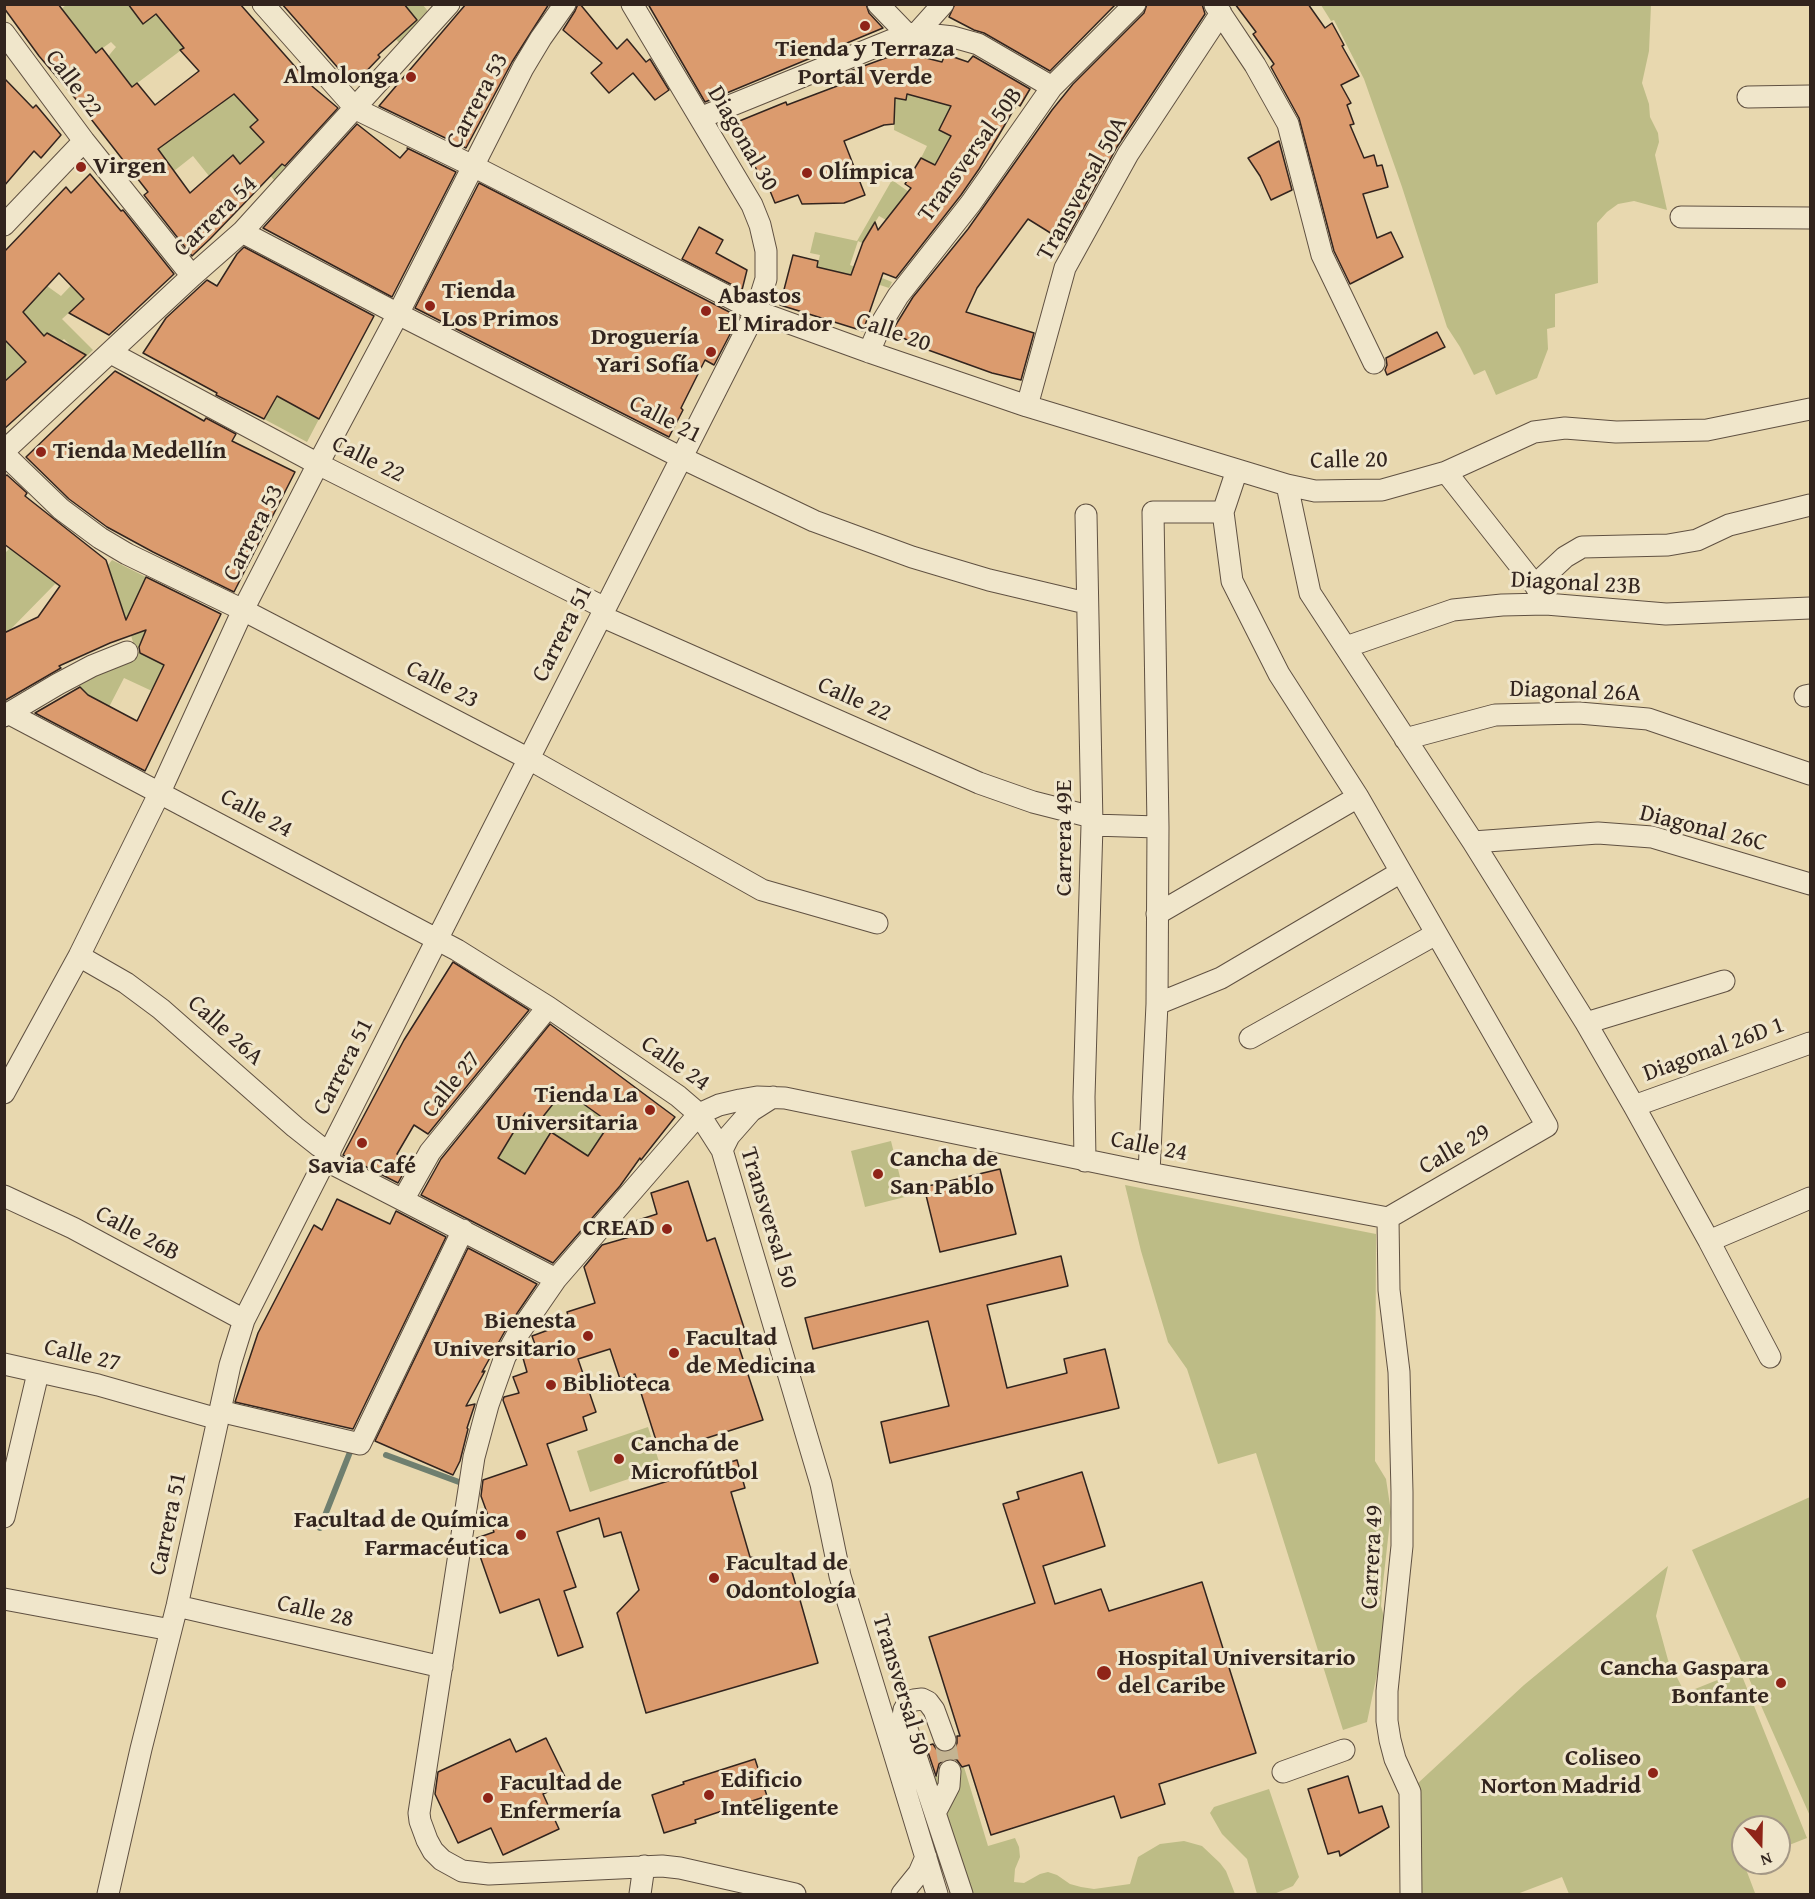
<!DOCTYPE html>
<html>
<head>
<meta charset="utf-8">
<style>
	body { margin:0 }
	#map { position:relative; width:1815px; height:1899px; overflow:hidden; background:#e8d8af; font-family:"Gentium Book Plus",serif }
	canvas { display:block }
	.frame { position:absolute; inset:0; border:6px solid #32241e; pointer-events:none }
	.north { position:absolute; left:1731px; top:1815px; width:60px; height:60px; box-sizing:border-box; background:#f0e6cb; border:2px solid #a49886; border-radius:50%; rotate:160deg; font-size:16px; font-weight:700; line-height:24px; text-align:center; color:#32241e }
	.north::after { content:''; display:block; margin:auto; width:21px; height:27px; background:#8f2418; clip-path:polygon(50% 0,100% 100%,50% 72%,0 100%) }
</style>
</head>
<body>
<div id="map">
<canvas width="1815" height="1899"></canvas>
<div class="frame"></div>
<div class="north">N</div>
</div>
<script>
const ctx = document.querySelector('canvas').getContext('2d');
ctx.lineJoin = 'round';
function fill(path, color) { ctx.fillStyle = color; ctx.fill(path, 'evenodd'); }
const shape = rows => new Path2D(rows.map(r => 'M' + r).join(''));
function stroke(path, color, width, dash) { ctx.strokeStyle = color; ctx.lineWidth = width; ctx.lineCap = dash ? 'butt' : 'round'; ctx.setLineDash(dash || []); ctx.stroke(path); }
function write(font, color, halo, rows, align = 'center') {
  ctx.font = font + ' "Gentium Book Plus",serif'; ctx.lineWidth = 6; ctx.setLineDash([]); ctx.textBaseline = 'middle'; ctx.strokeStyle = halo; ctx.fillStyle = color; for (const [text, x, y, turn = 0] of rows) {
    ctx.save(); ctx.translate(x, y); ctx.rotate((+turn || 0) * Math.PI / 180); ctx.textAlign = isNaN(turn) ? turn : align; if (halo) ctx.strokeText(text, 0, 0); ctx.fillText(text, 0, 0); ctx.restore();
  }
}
const green = shape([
	[66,5,128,5,143,24,156,14,188,45,132,87,105,60,116,47,111,42,96,53,59,11],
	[404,5,423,5,427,10,427,14,401,45,395,38],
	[1321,5,1651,5,1649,51,1642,83,1649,104,1650,117,1658,133,1659,142,1655,155,1667,210,1634,201,1618,204,1607,212,1597,223,1598,283,1555,294,1555,327,1547,329,1548,349,1537,378,1496,395,1485,370,1474,375,1460,347,1447,327,1402,187,1364,79,1334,20,1331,21],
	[231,82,258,120,250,127,288,168,275,181,251,154,240,164,232,155,209,176,193,156,174,171,158,149],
	[907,94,927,99,954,101,939,130,951,136,941,153,942,169,921,158,927,146,894,130,895,98,906,100],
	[892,180,919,199,904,213,896,207,886,220,879,216,866,237,880,252,858,241,850,265,892,282,889,288,847,274,817,267,820,255,810,253,815,232,857,241],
	[99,256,78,293,84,299,62,319,93,350,73,369,72,367,82,357,64,339,54,348,22,313,47,286,61,296],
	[288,335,319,419,307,442,264,419,277,396],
	[7,341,26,362,7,380,5,377,5,343],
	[10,548,39,570,44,565,66,582,62,588,55,584,5,635,4,554],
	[112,560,146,577,129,613,148,625,137,651,164,665,152,691,124,678,109,707,88,695,77,684,114,668,136,651,115,587,90,589],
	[564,1090,610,1123,588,1157,552,1132,525,1174,498,1158,525,1113,539,1122],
	[891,1141,905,1197,865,1207,851,1151],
	[1125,1185,1376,1234,1375,1461,1386,1479,1391,1512,1382,1592,1381,1606,1386,1624,1384,1640,1367,1722,1343,1730,1256,1453,1218,1464,1187,1369,1168,1342,1141,1251],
	[648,1427,661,1468,590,1492,577,1451],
	[1810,1497,1810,1816,1692,1550],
	[1668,1566,1656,1616,1668,1660,1685,1693,1740,1671,1807,1838,1779,1849,1779,1827,1743,1827,1743,1863,1745,1863,1744,1864,1755,1893,1751,1894,1569,1894,1562,1877,1517,1894,1420,1894,1417,1784,1524,1685],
	[964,1767,988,1846,1015,1838,1019,1847,1020,1857,1015,1869,1014,1882,1024,1883,1040,1874,1048,1872,1057,1875,1070,1884,1081,1887,1094,1889,1130,1884,1138,1857,1160,1844,1184,1841,1202,1846,1220,1863,1226,1871,1235,1894,950,1894,917,1784,930,1778],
	[1269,1789,1299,1877,1293,1886,1274,1894,1257,1894,1247,1859,1222,1834,1210,1813,1214,1807]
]);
const stream = shape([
	[386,1455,467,1485],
	[320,1528,352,1447]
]);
const building = shape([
	[4,4,58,4,96,53,102,48,132,87,137,83,155,105,199,71,180,50,184,48,156,14,143,24,128,4,240,4,313,87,338,108,285,166,282,164,210,239,192,256,144,195,148,192,91,119,92,118,39,56,4,8,4,4],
	[234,94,258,120,250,127,264,142,240,164,233,155,190,193,158,149,234,94],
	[282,4,404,4,417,20,378,55,380,57,353,85,282,4],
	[466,4,549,4,512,62,466,148,379,106,466,4],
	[578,4,580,4,617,49,627,39,646,62,650,59,669,90,655,100,633,73,609,93,591,73,602,63,563,30,575,11,578,4],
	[648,4,866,4,869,13,883,28,705,102,648,4],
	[955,4,1116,4,1050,71,984,33,974,30,949,17,955,4],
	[1147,4,1202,4,1205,14,1117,147,1065,242,1028,219,977,288,966,312,1034,333,1021,380,992,373,917,346,892,331,913,297,968,229,1052,110,1073,84,1144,13,1147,4],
	[1235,4,1308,4,1325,28,1332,23,1344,45,1342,46,1359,76,1341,85,1351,103,1347,105,1354,124,1350,125,1364,158,1374,155,1377,166,1382,165,1388,187,1363,194,1377,238,1391,232,1403,257,1350,284,1334,251,1299,118,1271,67,1274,64,1253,34,1256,32,1235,4],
	[902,52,942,62,945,54,968,62,973,56,1030,89,1020,106,1017,104,979,169,961,195,896,278,883,273,863,331,780,305,793,255,818,261,817,267,851,275,863,242,875,222,878,230,911,188,905,184,921,158,935,165,951,136,939,130,951,106,907,94,906,100,895,98,894,124,884,125,844,141,865,195,844,203,802,204,798,195,775,203,768,186,766,187,762,173,759,174,732,124,786,102,787,105,853,80,850,71,902,52],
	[4,78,33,108,36,105,61,135,41,158,34,151,4,186,4,78],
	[357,124,400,158,408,149,407,148,456,172,392,297,263,228,357,124],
	[1279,141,1292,190,1271,200,1260,176,1248,158,1279,141],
	[90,174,121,211,123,210,174,274,109,335,69,313,84,299,59,273,23,312,44,336,47,333,86,355,4,429,4,382,26,362,4,339,4,252,66,187,71,193,90,174],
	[479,183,739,317,714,365,705,360,681,408,683,410,669,437,415,308,479,183],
	[699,227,723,240,716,253,747,270,742,290,682,259,699,227],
	[244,247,374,316,319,419,277,396,264,419,216,395,217,393,143,353,166,318,207,280,217,286,237,254,244,247],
	[1437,332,1445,347,1387,375,1385,370,1387,365,1386,358,1437,332],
	[115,371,204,421,206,418,236,434,232,441,295,472,234,592,153,552,107,527,69,499,26,457,115,371],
	[7,475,27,493,25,496,106,560,126,620,146,577,221,614,145,771,35,713,80,687,88,695,137,721,164,665,140,653,139,647,146,630,110,643,59,666,61,668,4,701,4,633,38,617,60,586,4,544,4,477,7,475],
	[453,962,529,1010,428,1134,414,1125,397,1154,410,1161,398,1183,343,1155,404,1040,453,962],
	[550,1024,675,1117,641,1160,640,1158,620,1186,553,1263,421,1195,441,1159,550,1024],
	[564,1090,610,1123,588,1156,551,1132,525,1174,498,1158,525,1113,538,1123,564,1090],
	[1000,1169,1016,1234,940,1252,924,1187,1000,1169],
	[688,1181,707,1241,715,1238,747,1337,737,1341,763,1420,660,1453,635,1374,620,1379,610,1349,578,1359,596,1412,583,1417,587,1430,547,1444,570,1511,737,1460,745,1488,731,1492,750,1557,790,1565,818,1663,646,1713,617,1613,639,1590,621,1532,604,1537,599,1518,557,1532,576,1587,564,1591,583,1647,558,1656,539,1599,500,1613,474,1539,494,1532,481,1496,483,1480,527,1465,503,1400,504,1397,519,1393,513,1377,527,1372,523,1358,538,1353,532,1336,570,1322,567,1312,595,1303,584,1267,602,1245,633,1236,629,1223,657,1214,651,1193,688,1181],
	[337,1199,390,1224,396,1211,446,1237,353,1429,235,1402,258,1333,314,1225,322,1230,337,1199],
	[468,1248,537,1284,505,1331,482,1372,485,1371,466,1406,475,1404,467,1428,468,1429,460,1461,453,1475,375,1441,468,1248],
	[1061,1256,1068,1286,987,1305,1007,1388,1067,1373,1064,1359,1105,1349,1119,1408,890,1463,881,1422,949,1406,928,1321,813,1349,805,1318,1061,1256],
	[1082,1472,1105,1546,1043,1566,1055,1604,1101,1589,1109,1611,1202,1582,1256,1753,1159,1784,1165,1804,1121,1818,1114,1796,991,1835,969,1765,962,1767,957,1760,951,1758,945,1759,939,1764,936,1776,926,1746,933,1744,937,1750,942,1752,949,1752,955,1748,957,1743,957,1736,960,1736,929,1637,1035,1603,1003,1504,1019,1499,1017,1492,1082,1472],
	[546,1738,568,1783,543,1794,559,1829,503,1855,491,1828,458,1843,435,1794,438,1772,510,1739,516,1752,546,1738],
	[755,1759,767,1796,695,1820,696,1823,664,1833,652,1795,684,1784,683,1782,755,1759],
	[1348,1776,1359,1813,1382,1806,1389,1827,1340,1856,1339,1851,1328,1854,1308,1789,1348,1776]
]);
const minorTunnel = shape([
	[945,1740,950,1771]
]);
const minor = shape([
	[263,4,356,109,473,166,756,311,869,352,1027,406,1287,485,1315,491,1382,490,1446,472,1534,432,1565,428,1616,432,1707,430,1810,409],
	[878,4,907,34],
	[1215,5,1255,65,1288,124,1322,255,1374,363],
	[4,33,84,141,192,276],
	[917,33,953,37,978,44,1052,87],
	[1748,97,1810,96],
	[700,118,907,34,917,33,943,4],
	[1681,217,1810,218],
	[4,225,84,141],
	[242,232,398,314,682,458,814,521,912,557,989,580,1086,603],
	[869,352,881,324,898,296,971,203,1052,87,1135,4],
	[111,353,318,464,605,608],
	[1027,406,1065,268,1128,154,1221,13],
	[4,451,192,276,242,232,449,4],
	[4,454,61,509,100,538,127,554,243,610,529,759,762,890,877,923],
	[1237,470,1223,512,1232,581,1279,674,1358,797,1547,1126,1388,1218],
	[1446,472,1535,585,1541,595],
	[1287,485,1310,593,1473,842,1586,1023,1634,1106,1709,1241,1770,1357],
	[1535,585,1565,557,1582,547,1668,545,1697,540,1729,525,1810,505],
	[601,616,979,783,1033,802,1092,817],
	[1346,647,1453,610,1502,605,1546,604,1666,614,1810,608],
	[1805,696,1810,695],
	[8,713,457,950,548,1007,678,1096,699,1114,722,1150,821,1484,840,1576,937,1894],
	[4,716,58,684,92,666,127,652],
	[1405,739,1495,715,1579,713,1648,719,1810,774],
	[1092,825,1158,827],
	[1473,842,1598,833,1652,837,1810,884],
	[1157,914,1358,797],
	[79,956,126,983,161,1009,295,1127,319,1146,330,1153],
	[1157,1004,1221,978,1401,872],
	[1586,1023,1724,981],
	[1250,1038,1436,934],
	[4,1093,79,956,160,792,243,610,318,464,398,314,523,68,541,38,565,4],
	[1634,1106,1810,1043],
	[722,1150,729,1136,751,1111,773,1097],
	[325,1160,556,1279],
	[1085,1161,1084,1097,1092,825,1086,515],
	[1149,1173,1157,1004,1158,827,1153,512,1223,512],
	[4,1196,73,1228,244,1320],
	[403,1200,430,1152,548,1007],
	[1388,1218,1389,1290,1399,1372,1402,1492,1402,1546,1387,1691,1387,1721,1390,1740,1395,1759,1410,1792,1411,1894],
	[1709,1241,1810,1198],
	[4,1364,98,1385,218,1419],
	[220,1410,232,1414,360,1444,463,1230],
	[4,1517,38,1373],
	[4,1599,171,1630],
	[177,1606,442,1667],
	[945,1740,934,1710,928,1702,922,1699,914,1700,908,1703,904,1710,903,1717,962,1894],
	[1283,1772,1344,1750],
	[935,1813,949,1786,950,1771],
	[108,1894,141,1749,177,1606,230,1365,244,1320,756,311,766,279,766,251,760,225,752,205,632,4],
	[640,1894,644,1866],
	[795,1894,680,1868,662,1866,489,1874,462,1871,442,1860,433,1851,427,1840,420,1821,419,1813,474,1457,488,1405,505,1357,516,1337,556,1279,699,1114,719,1105,740,1100,757,1097,785,1098,1149,1173,1388,1218],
	[902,1894,919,1873,926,1857]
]);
const markers = [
	[865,26,6,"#8f2418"],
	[411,77,6,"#8f2418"],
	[81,167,6,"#8f2418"],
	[807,173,6,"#8f2418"],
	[430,306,6,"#8f2418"],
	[706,311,6,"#8f2418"],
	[711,352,6,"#8f2418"],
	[41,452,6,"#8f2418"],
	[650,1110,6,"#8f2418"],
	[362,1143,6,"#8f2418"],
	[878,1174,6,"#8f2418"],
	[667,1229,6,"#8f2418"],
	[588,1336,6,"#8f2418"],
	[674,1353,6,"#8f2418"],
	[551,1385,6,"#8f2418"],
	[619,1459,6,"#8f2418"],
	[521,1535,6,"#8f2418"],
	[714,1578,6,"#8f2418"],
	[1104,1673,8,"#8f2418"],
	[1781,1683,6,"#8f2418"],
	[1653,1773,6,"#8f2418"],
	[709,1795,6,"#8f2418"],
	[488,1798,6,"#8f2418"]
];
const poiNames = [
	["Tienda y Terraza",865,50,"center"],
	["Portal Verde",865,78,"center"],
	["Almolonga",399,77,"right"],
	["Virgen",93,167],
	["Olímpica",819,173],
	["Tienda",442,292],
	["Los Primos",442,320],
	["Abastos",718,297],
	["El Mirador",718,325],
	["Droguería",699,338,"right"],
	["Yari Sofía",699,366,"right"],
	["Tienda Medellín",53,452],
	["Tienda La",638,1096,"right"],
	["Universitaria",638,1124,"right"],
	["Cancha de",890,1160],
	["San Pablo",890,1188],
	["Savia Café",362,1167,"center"],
	["CREAD",655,1229,"right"],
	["Bienesta",576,1322,"right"],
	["Universitario",576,1350,"right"],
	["Facultad",686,1339],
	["de Medicina",686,1367],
	["Biblioteca",563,1385],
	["Cancha de",631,1445],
	["Microfútbol",631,1473],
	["Facultad de Química",509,1521,"right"],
	["Farmacéutica",509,1549,"right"],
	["Facultad de",726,1564],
	["Odontología",726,1592],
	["Hospital Universitario",1118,1659],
	["del Caribe",1118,1687],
	["Cancha Gaspara",1769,1669,"right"],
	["Bonfante",1769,1697,"right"],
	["Coliseo",1641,1759,"right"],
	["Norton Madrid",1641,1787,"right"],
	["Edificio",721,1781],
	["Inteligente",721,1809],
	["Facultad de",500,1784],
	["Enfermería",500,1812]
];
const streetNames = [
	["Calle 22",73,84,53],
	["Carrera 53",478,101,-62],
	["Diagonal 30",742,139,60],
	["Transversal 50B",971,155,-54],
	["Transversal 50A",1083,189,-61],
	["Carrera 54",216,217,-44],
	["Calle 20",893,333,19],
	["Calle 21",665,420,27],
	["Calle 22",368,460,26],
	["Calle 20",1349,461,-1],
	["Carrera 53",254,533,-63],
	["Diagonal 23B",1576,584,3],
	["Carrera 51",563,634,-63],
	["Calle 23",442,685,27],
	["Diagonal 26A",1575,692,2],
	["Calle 22",854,700,24],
	["Calle 24",256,814,28],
	["Diagonal 26C",1703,829,14],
	["Carrera 49E",1065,838,-90],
	["Calle 26A",225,1031,42],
	["Diagonal 26D 1",1714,1050,-20],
	["Calle 24",675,1064,35],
	["Carrera 51",344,1067,-63],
	["Calle 27",452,1085,-51],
	["Calle 24",1149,1147,11],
	["Calle 29",1455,1150,-30],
	["Transversal 50",768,1218,73],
	["Calle 26B",137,1234,28],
	["Calle 27",82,1356,13],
	["Carrera 51",169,1524,-78],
	["Carrera 49",1373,1557,-87],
	["Calle 28",315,1612,13],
	["Transversal 50",900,1685,73]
];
fill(green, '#bdbc86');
stroke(stream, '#6f7f6f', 6);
fill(building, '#db9b6e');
stroke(building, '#32241e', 1.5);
stroke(minorTunnel, '#c4b492', 21, [21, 10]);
stroke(minor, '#605142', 23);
stroke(minor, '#f0e6cb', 21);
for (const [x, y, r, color] of markers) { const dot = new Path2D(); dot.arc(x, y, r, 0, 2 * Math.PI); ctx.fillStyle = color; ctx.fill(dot); stroke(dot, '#f0e6cb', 2); }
write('bold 24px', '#32241e', '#f0e6cb', poiNames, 'left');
write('24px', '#32241e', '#f0e6cb', streetNames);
</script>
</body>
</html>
